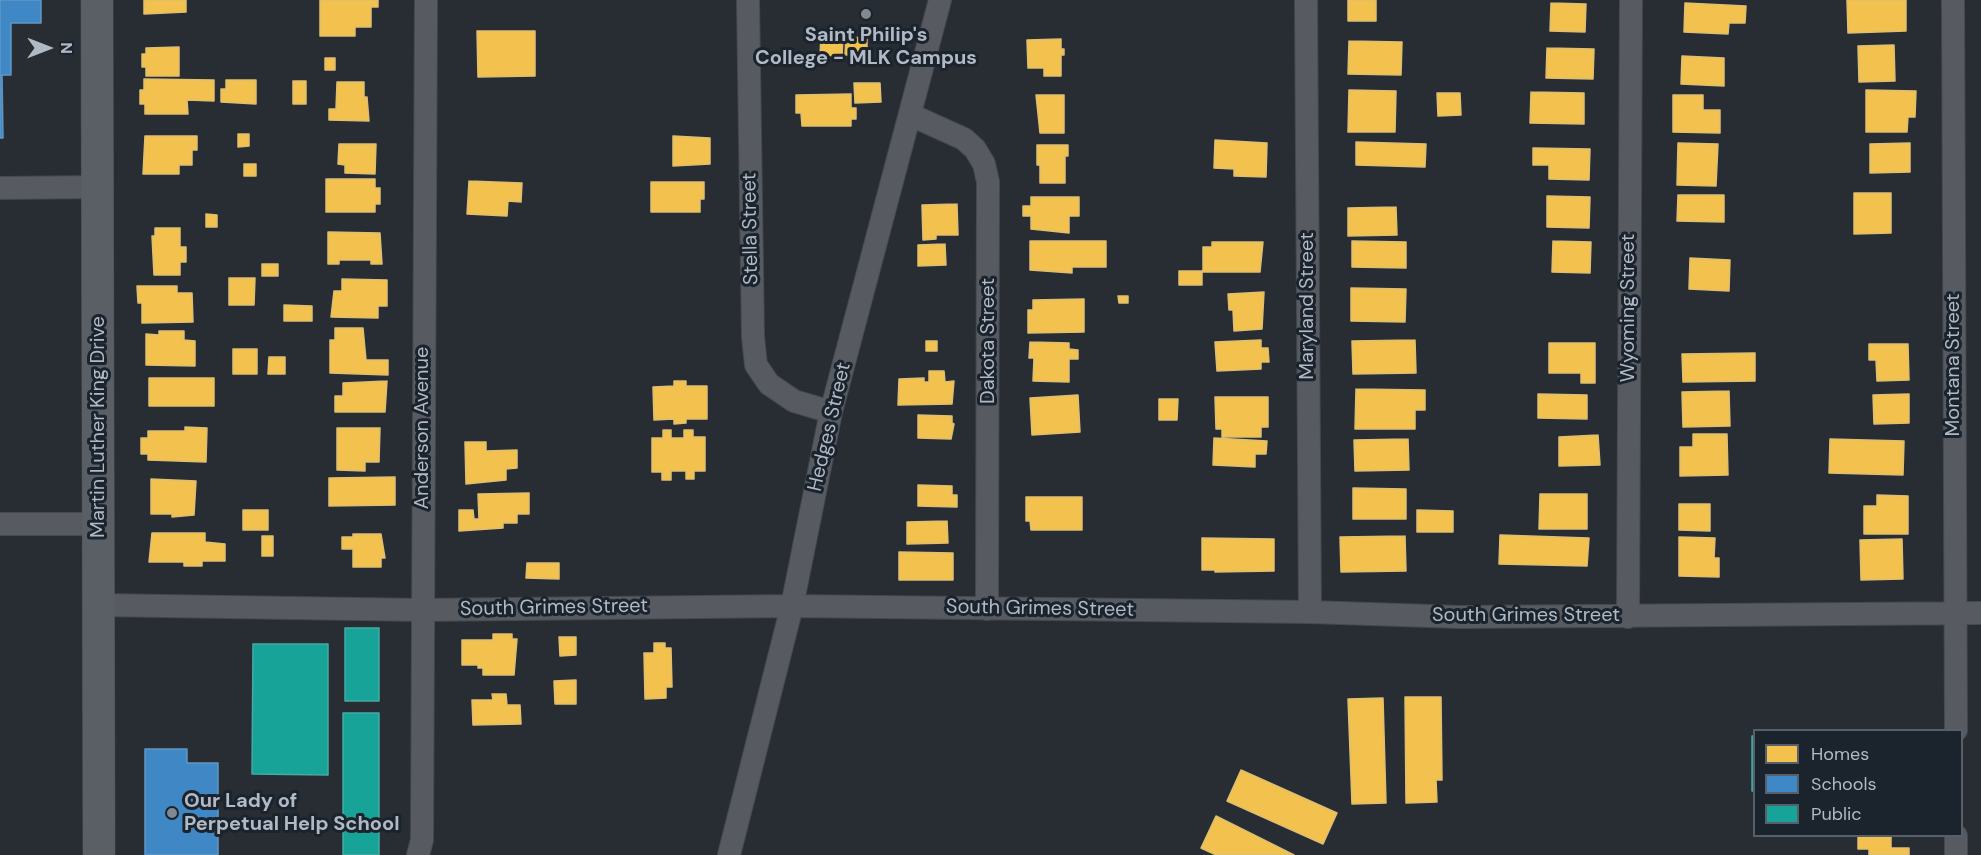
<!DOCTYPE html>
<html>
<head>
<meta charset="utf-8">
<style>
	body { margin:0 }
	#map { position:relative; width:1981px; height:855px; overflow:hidden; background:#272d33; font-family:"DM Sans",sans-serif }
	canvas { display:block }
	.legend { position:absolute; left:1753px; top:729px; width:210px; height:108px; box-sizing:border-box; background:#1b232d; border:2px solid #575f6a; margin:0; padding:8px 10px; list-style:none; font-size:18px; color:#b0b9c5 }
	.legend li { display:flex; align-items:center; gap:12px; height:30px }
	.legend b { width:30px; border:2px solid #575f6a }
	.north { position:absolute; left:18px; top:18px; width:60px; height:60px; -webkit-text-stroke:4px #1b232d; paint-order:stroke; rotate:90deg; font-size:16px; font-weight:700; line-height:24px; text-align:center; color:#b0b9c5 }
	.north::after { content:''; display:block; margin:auto; width:21px; height:27px; background:#b0b9c5; clip-path:polygon(50% 0,100% 100%,50% 72%,0 100%) }
</style>
</head>
<body>
<div id="map">
<canvas width="1981" height="855"></canvas>
<ul class="legend">
<li><b style="height:16px;background:#f2c14e"></b>Homes</li>
<li><b style="height:16px;background:#3f88c5"></b>Schools</li>
<li><b style="height:16px;background:#17a398"></b>Public</li>
</ul>
<div class="north">N</div>
</div>
<script>
const ctx = document.querySelector('canvas').getContext('2d');
ctx.lineJoin = 'round';
function fill(path, color) { ctx.fillStyle = color; ctx.fill(path, 'evenodd'); }
const shape = rows => new Path2D(rows.map(r => 'M' + r).join(''));
function stroke(path, color, width, dash) { ctx.strokeStyle = color; ctx.lineWidth = width; ctx.lineCap = dash ? 'butt' : 'round'; ctx.setLineDash(dash || []); ctx.stroke(path); }
function write(font, color, halo, rows, align = 'center') {
  ctx.font = font + ' "DM Sans",sans-serif'; ctx.lineWidth = 6; ctx.setLineDash([]); ctx.textBaseline = 'middle'; ctx.strokeStyle = halo; ctx.fillStyle = color; for (const [text, x, y, turn = 0] of rows) {
    ctx.save(); ctx.translate(x, y); ctx.rotate((+turn || 0) * Math.PI / 180); ctx.textAlign = isNaN(turn) ? turn : align; if (halo) ctx.strokeText(text, 0, 0); ctx.fillText(text, 0, 0); ctx.restore();
  }
}
const homes = shape([
	[144,0,186,0,186,12,144,14,144,0],
	[320,0,378,0,378,7,371,7,371,27,355,27,355,36,320,36,320,0],
	[1348,0,1376,0,1376,21,1348,21,1348,0],
	[1847,0,1906,0,1906,31,1848,33,1847,0],
	[1551,3,1586,4,1585,32,1550,31,1551,3],
	[1685,3,1746,6,1745,23,1729,23,1728,34,1684,32,1685,3],
	[477,31,535,31,535,76,478,77,477,31],
	[821,36,843,37,842,56,820,55,821,36],
	[846,37,867,38,867,55,845,55,846,37],
	[1061,39,1061,49,1064,49,1064,55,1061,55,1061,76,1044,76,1044,68,1028,68,1027,40,1061,39],
	[1349,41,1402,42,1401,75,1348,74,1349,41],
	[1894,45,1895,81,1859,82,1858,46,1894,45],
	[179,47,179,76,146,76,146,67,142,67,142,54,146,54,146,48,179,47],
	[1547,48,1594,49,1593,79,1546,78,1547,48],
	[1682,56,1724,58,1724,86,1681,84,1682,56],
	[325,58,335,58,335,70,325,70,325,58],
	[144,79,214,80,214,101,187,100,188,114,145,114,145,104,140,104,140,90,144,90,144,79],
	[226,80,256,80,256,104,221,102,221,89,226,89,226,80],
	[293,81,306,81,306,104,293,104,293,81],
	[337,82,364,82,364,97,367,97,369,121,329,120,329,109,336,109,337,82],
	[854,83,880,83,881,102,855,103,854,83],
	[1349,90,1396,91,1395,132,1348,132,1349,90],
	[1866,90,1916,91,1915,117,1908,117,1907,132,1866,132,1866,90],
	[1531,92,1584,93,1584,124,1530,123,1531,92],
	[1437,93,1460,93,1461,115,1438,116,1437,93],
	[851,94,851,108,856,108,856,119,851,119,851,126,802,126,801,113,796,113,796,95,851,94],
	[1036,95,1064,95,1064,133,1040,133,1036,95],
	[1673,95,1703,95,1703,110,1720,110,1720,133,1673,132,1673,95],
	[238,134,249,134,249,146,238,147,238,134],
	[145,136,197,136,197,150,192,150,192,165,179,165,179,174,143,174,145,136],
	[673,136,710,138,710,164,673,166,673,136],
	[1215,140,1267,143,1266,177,1234,176,1234,169,1214,168,1215,140],
	[1356,142,1426,144,1425,167,1356,165,1356,142],
	[1678,143,1718,144,1716,186,1677,185,1678,143],
	[1910,143,1910,172,1870,173,1870,144,1910,143],
	[339,144,376,144,375,174,345,173,345,165,338,164,339,144],
	[1037,145,1068,145,1068,156,1065,156,1065,183,1040,183,1040,165,1037,165,1037,145],
	[1533,148,1590,149,1589,180,1549,179,1549,165,1533,165,1533,148],
	[244,164,256,164,256,176,244,176,244,164],
	[326,179,375,179,375,188,380,188,380,204,375,204,375,212,326,212,326,179],
	[469,181,522,183,521,202,508,201,507,216,467,214,469,181],
	[651,182,704,182,704,199,700,199,700,212,651,212,651,182],
	[1854,193,1891,193,1891,233,1854,234,1854,193],
	[1678,195,1724,195,1724,222,1677,221,1678,195],
	[1547,196,1590,197,1589,228,1547,227,1547,196],
	[1031,197,1079,197,1079,216,1069,216,1069,233,1031,229,1031,216,1023,216,1023,206,1031,206,1031,197],
	[957,204,958,235,936,235,936,239,923,240,922,205,957,204],
	[1396,207,1397,235,1348,236,1348,208,1396,207],
	[206,214,217,215,217,227,206,227,206,214],
	[155,228,180,228,180,247,186,247,186,262,180,262,180,275,154,275,152,236,155,236,155,228],
	[328,232,380,233,382,264,371,264,371,260,339,260,339,264,328,264,328,232],
	[1030,241,1106,241,1106,267,1072,267,1072,273,1030,270,1030,241],
	[1352,241,1406,242,1406,268,1352,267,1352,241],
	[1553,241,1591,242,1590,273,1552,272,1553,241],
	[1212,242,1263,242,1260,272,1203,272,1203,247,1212,247,1212,242],
	[945,244,946,265,918,266,918,245,945,244],
	[1690,258,1730,260,1729,291,1689,289,1690,258],
	[262,264,278,264,278,276,262,276,262,264],
	[1179,271,1202,271,1202,285,1179,285,1179,271],
	[229,278,255,278,254,305,229,305,229,278],
	[342,279,387,280,387,306,378,306,378,318,331,317,334,291,342,291,342,279],
	[137,286,177,286,177,293,192,293,193,322,142,323,142,303,138,303,137,286],
	[1351,288,1406,289,1405,322,1351,321,1351,288],
	[1264,292,1262,329,1234,331,1233,310,1229,310,1228,294,1264,292],
	[1118,296,1128,296,1128,303,1119,303,1118,296],
	[1084,299,1084,332,1028,333,1028,310,1033,310,1033,300,1084,299],
	[284,305,312,306,312,321,284,321,284,305],
	[335,328,363,328,366,360,388,360,388,375,330,373,330,340,335,340,335,328],
	[159,331,184,331,184,340,195,341,195,366,146,365,146,334,159,335,159,331],
	[1261,340,1261,348,1268,348,1269,362,1261,362,1261,369,1217,371,1215,342,1261,340],
	[1415,340,1416,373,1353,374,1352,341,1415,340],
	[926,341,937,341,937,351,926,351,926,341],
	[1030,342,1069,343,1069,349,1078,350,1078,359,1069,359,1069,382,1033,381,1034,358,1029,358,1030,342],
	[1549,343,1595,343,1595,383,1581,383,1581,373,1549,373,1549,343],
	[1869,344,1908,344,1909,380,1877,381,1876,360,1869,360,1869,344],
	[233,349,257,349,257,374,233,374,233,349],
	[1755,353,1755,381,1683,382,1682,354,1755,353],
	[269,357,285,357,285,374,268,374,269,357],
	[929,371,944,371,945,382,954,381,952,404,898,405,899,379,924,378,924,382,929,382,929,371],
	[149,378,214,378,214,406,149,406,149,378],
	[387,381,385,412,335,412,335,396,343,396,343,383,387,381],
	[674,381,686,381,686,386,707,386,707,419,686,419,686,423,674,424,674,419,654,420,653,387,674,386,674,381],
	[1356,389,1425,390,1425,410,1415,410,1415,429,1355,429,1356,389],
	[1729,391,1730,426,1683,427,1682,392,1729,391],
	[1538,394,1587,395,1587,419,1538,418,1538,394],
	[1909,394,1909,423,1874,424,1873,395,1909,394],
	[1078,395,1080,432,1032,435,1030,398,1078,395],
	[1215,397,1268,397,1268,427,1261,427,1261,437,1222,437,1222,429,1216,429,1215,397],
	[1159,399,1178,399,1177,420,1159,420,1159,399],
	[918,415,952,416,952,423,954,424,951,439,918,438,918,415],
	[185,427,207,428,206,462,148,460,148,454,141,454,141,438,148,438,148,431,185,431,185,427],
	[337,428,380,428,379,462,365,462,365,471,337,470,337,428],
	[663,430,671,430,671,438,684,438,684,430,693,430,693,437,705,437,705,471,694,471,694,479,686,479,686,471,671,471,671,480,662,480,662,472,652,472,652,438,663,438,663,430],
	[1693,434,1727,434,1728,475,1680,476,1680,447,1693,447,1693,434],
	[1598,435,1600,465,1559,466,1559,437,1598,435],
	[1214,438,1267,441,1266,454,1255,454,1255,467,1213,465,1214,438],
	[1408,439,1409,470,1355,471,1354,440,1408,439],
	[1830,439,1904,441,1903,475,1829,473,1830,439],
	[465,442,486,442,486,451,517,450,517,468,506,469,506,480,466,484,465,442],
	[395,477,395,505,329,506,329,478,395,477],
	[151,479,196,481,194,515,172,517,172,514,151,514,151,479],
	[918,485,952,486,952,495,957,495,957,507,918,506,918,485],
	[1353,488,1406,489,1406,519,1353,519,1353,488],
	[529,493,529,514,517,514,517,523,503,523,503,528,459,531,459,510,473,510,474,519,479,519,478,494,529,493],
	[1540,494,1587,494,1587,529,1539,529,1540,494],
	[1877,495,1908,496,1908,534,1864,534,1864,506,1877,506,1877,495],
	[1026,497,1082,497,1082,530,1031,530,1030,521,1026,521,1026,497],
	[1679,504,1710,504,1710,531,1679,530,1679,504],
	[243,510,268,510,268,530,243,530,243,510],
	[1417,510,1453,511,1453,532,1417,532,1417,510],
	[947,521,948,543,907,544,907,522,947,521],
	[152,533,205,533,205,542,225,544,225,561,202,561,202,566,184,566,184,562,149,562,152,533],
	[353,534,381,534,385,558,381,558,381,567,353,567,353,549,342,549,342,537,353,537,353,534],
	[1500,535,1589,538,1587,566,1499,564,1500,535],
	[262,536,273,536,273,556,262,556,262,536],
	[1405,536,1406,571,1341,572,1340,537,1405,536],
	[1679,537,1715,538,1714,558,1719,558,1719,577,1679,576,1679,537],
	[1202,538,1274,539,1274,571,1215,572,1215,570,1202,570,1202,538],
	[1902,539,1903,579,1861,580,1860,540,1902,539],
	[899,552,953,553,953,580,899,580,899,552],
	[527,563,559,563,559,579,526,578,527,563],
	[493,634,512,634,512,639,517,639,514,675,483,675,483,668,478,668,478,665,462,665,462,640,493,640,493,634],
	[559,637,576,637,576,655,560,656,559,637],
	[654,643,665,643,665,648,671,648,672,687,666,687,666,698,645,699,644,653,654,653,654,643],
	[576,680,576,704,555,704,554,681,576,680],
	[492,694,506,694,507,705,520,705,521,724,473,725,472,700,493,700,492,694],
	[1405,697,1441,697,1442,780,1436,780,1437,802,1406,803,1405,697],
	[1383,698,1386,803,1352,804,1348,699,1383,698],
	[1241,770,1337,813,1323,844,1227,801,1241,770],
	[1216,816,1294,855,1216,855,1201,848,1216,816],
	[1858,836,1891,836,1891,848,1909,848,1909,855,1869,855,1869,849,1858,849,1858,836]
]);
const schools = shape([
	[0,0,41,0,41,23,11,23,11,75,2,75,3,138,0,138,0,0],
	[145,749,187,749,187,763,218,763,218,855,145,855,145,749]
]);
const public = shape([
	[345,628,379,628,379,701,345,701,345,628],
	[253,644,328,644,328,775,252,774,253,644],
	[343,713,379,713,379,855,343,855,343,713],
	[1752,736,1754,736,1754,791,1752,791,1752,736]
]);
const minor = shape([
	[748,0,753,337,756,365,769,384,794,401,831,412],
	[1306,0,1310,612],
	[1953,0,1956,730],
	[911,115,964,139,975,149,984,164,988,182,987,609],
	[0,188,99,187],
	[0,524,98,524],
	[99,605,421,610,792,606,1310,612,1460,617,1981,613],
	[1628,617,1631,0],
	[1956,836,1956,855],
	[418,855,422,840,426,0],
	[729,855,792,606,831,412,940,0]
]);
const secondary = shape([
	[97,0,99,855]
]);
const markers = [
	[866,14,6,"#808892"],
	[172,813,6,"#808892"]
];
const poiNames = [
	["Saint Philip's",866,36],
	["College - MLK Campus",866,59],
	["Our Lady of",184,802,"left"],
	["Perpetual Help School",184,825,"left"]
];
const streetNames = [
	["Stella Street",751,229,-91],
	["Maryland Street",1308,306,-90],
	["Wyoming Street",1629,308,-90],
	["Dakota Street",989,341,-90],
	["Montana Street",1954,365,-90],
	["Martin Luther King Drive",99,427,-90],
	["Hedges Street",830,427,-77],
	["Anderson Avenue",423,428,-90],
	["South Grimes Street",554,608,-1],
	["South Grimes Street",1040,609,1],
	["South Grimes Street",1526,616]
];
fill(homes, '#f2c14e');
stroke(homes, '#debf72', 1.5);
fill(schools, '#3f88c5');
stroke(schools, '#6197c5', 1.5);
fill(public, '#17a398');
stroke(public, '#45aaa6', 1.5);
stroke(minor, '#44494e', 24);
stroke(secondary, '#44494e', 33);
stroke(minor, '#575b61', 22);
stroke(secondary, '#5a5f66', 32);
for (const [x, y, r, color] of markers) { const dot = new Path2D(); dot.arc(x, y, r, 0, 2 * Math.PI); ctx.fillStyle = color; ctx.fill(dot); stroke(dot, '#1b232d', 2); }
write('bold 20px', '#b0b9c5', '#1b232d', poiNames);
write('20px', '#b0b9c5', '#1b232d', streetNames);
</script>
</body>
</html>
